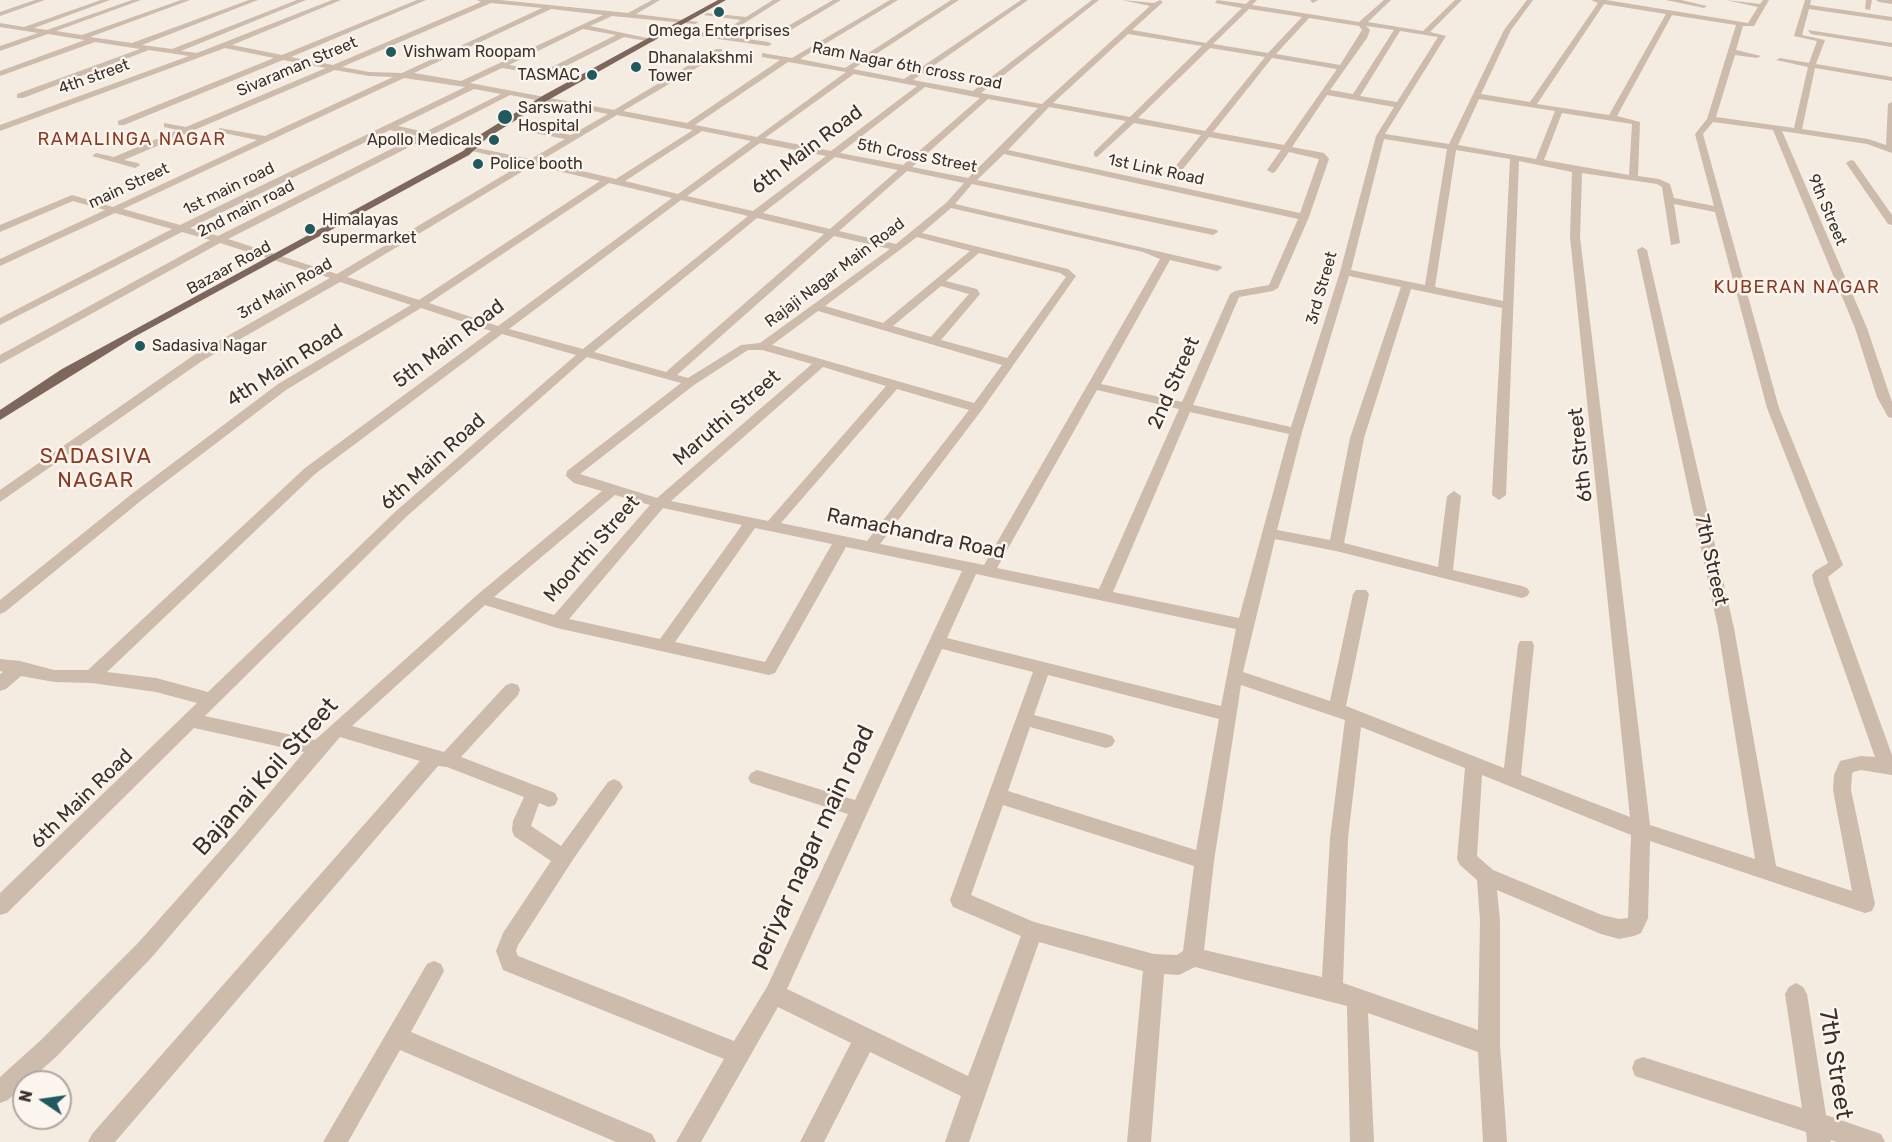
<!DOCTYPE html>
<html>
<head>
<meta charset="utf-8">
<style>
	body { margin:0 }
	#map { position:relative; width:1892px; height:1142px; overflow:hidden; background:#f4ebe1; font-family:Rubik,sans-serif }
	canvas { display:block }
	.north { position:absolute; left:12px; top:1070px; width:60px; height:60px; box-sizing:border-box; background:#fbf5ee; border:2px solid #aea6a0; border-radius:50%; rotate:283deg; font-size:16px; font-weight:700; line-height:24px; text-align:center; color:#3b302b }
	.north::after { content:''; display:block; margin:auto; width:21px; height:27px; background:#1f5a5e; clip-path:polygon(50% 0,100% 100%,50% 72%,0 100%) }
</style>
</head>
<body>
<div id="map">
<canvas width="1892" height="1142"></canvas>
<div class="north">N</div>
</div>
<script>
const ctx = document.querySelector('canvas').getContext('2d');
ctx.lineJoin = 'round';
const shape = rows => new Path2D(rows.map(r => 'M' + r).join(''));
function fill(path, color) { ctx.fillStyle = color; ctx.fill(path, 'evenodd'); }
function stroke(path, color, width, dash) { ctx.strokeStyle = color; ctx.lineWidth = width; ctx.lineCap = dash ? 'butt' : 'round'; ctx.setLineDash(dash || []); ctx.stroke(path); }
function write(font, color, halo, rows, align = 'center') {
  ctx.font = font + ' Rubik,sans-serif'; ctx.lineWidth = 5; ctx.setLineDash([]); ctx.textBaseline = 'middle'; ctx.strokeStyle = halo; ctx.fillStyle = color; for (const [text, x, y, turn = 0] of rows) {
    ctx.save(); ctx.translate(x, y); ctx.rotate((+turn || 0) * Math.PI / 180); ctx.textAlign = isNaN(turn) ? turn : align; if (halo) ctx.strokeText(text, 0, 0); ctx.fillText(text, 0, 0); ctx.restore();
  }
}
const minor = shape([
	[35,0,45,0,0,16,0,12,35,0],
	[101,0,110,0,34,28,47,30,132,0,141,0,56,31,82,35,181,0,190,0,90,37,132,43,249,0,258,0,142,45,172,49,297,0,306,0,181,51,197,53,332,0,341,0,232,45,282,55,417,0,426,0,291,57,333,65,481,2,477,0,500,0,628,13,652,0,660,0,636,14,699,22,695,24,612,16,590,26,656,40,652,42,624,37,554,72,583,77,583,81,580,81,502,68,470,83,614,110,716,49,722,49,722,53,623,111,687,123,780,60,762,57,762,53,792,58,890,0,898,0,800,59,845,68,951,0,959,0,853,69,904,79,1021,0,1028,0,913,80,973,91,1092,0,1099,0,981,93,1042,104,1150,6,1122,0,1154,3,1160,0,1163,2,1132,30,1206,43,1242,8,1215,3,1217,0,1246,4,1250,0,1257,0,1252,5,1359,22,1384,0,1391,0,1368,22,1423,31,1455,0,1462,0,1430,32,1446,36,1385,134,1449,144,1504,30,1527,0,1533,0,1511,30,1481,94,1530,102,1598,3,1591,0,1606,0,1748,23,1758,7,1726,0,1760,4,1763,0,1769,0,1754,26,1743,26,1736,50,1761,56,1757,58,1735,55,1716,117,1794,128,1808,67,1776,60,1780,58,1809,63,1817,41,1794,36,1805,0,1811,0,1810,5,1892,17,1892,21,1809,9,1802,35,1825,40,1816,64,1892,77,1892,81,1815,68,1802,129,1868,139,1886,145,1888,104,1892,102,1892,153,1867,144,1782,131,1867,328,1892,402,1892,418,1888,417,1877,397,1855,328,1773,130,1713,122,1703,134,1779,408,1843,565,1828,577,1830,584,1892,755,1892,775,1861,770,1853,772,1852,775,1851,790,1875,904,1872,911,1865,913,1650,841,1648,918,1641,933,1634,936,1619,939,1601,934,1497,890,1500,921,1500,1045,1507,1142,1483,1142,1478,1052,1368,1013,1374,1142,1350,1142,1347,1006,1195,967,1179,975,1164,974,1151,1142,1127,1142,1143,971,1039,942,969,1142,945,1142,961,1096,870,1052,824,1142,800,1142,851,1043,778,1007,701,1142,676,1142,724,1059,503,970,496,951,503,933,551,861,514,836,512,830,513,821,524,797,447,767,438,766,115,1142,88,1142,92,1134,420,761,340,737,152,957,57,1056,28,1082,24,1082,24,1085,8,1100,0,1103,0,1077,41,1040,138,943,235,834,304,752,194,728,7,913,0,915,0,893,197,703,156,692,92,683,54,682,21,676,6,689,0,691,0,674,3,672,0,671,0,659,20,661,54,670,88,670,305,468,491,331,421,308,286,390,143,499,5,612,0,614,0,600,133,493,278,384,411,305,340,282,202,361,0,502,0,490,194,355,330,278,220,243,0,364,0,355,210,240,182,232,0,325,0,318,172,229,115,213,0,266,0,259,105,210,73,201,0,232,0,225,72,195,113,207,257,140,219,132,219,128,265,136,393,77,369,76,335,70,124,160,138,163,140,165,135,168,92,156,96,153,114,157,178,130,164,127,164,123,186,127,326,68,283,60,124,125,118,125,118,121,274,58,225,48,0,131,0,125,189,56,149,50,23,98,17,98,17,94,140,49,95,42,0,76,0,71,85,40,48,34,0,51,0,46,38,33,0,27,0,23,24,27,101,0],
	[491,3,542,8,402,73,369,72,342,67,491,3],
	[1604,4,1666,14,1609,115,1537,104,1604,4],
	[551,9,603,15,461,81,414,73,551,9],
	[1249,9,1302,17,1268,53,1213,44,1249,9],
	[1672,15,1736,25,1707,119,1695,134,1714,206,1674,198,1670,184,1659,179,1638,176,1640,122,1617,116,1672,15],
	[1309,18,1359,26,1362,30,1340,65,1276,54,1309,18],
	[1366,26,1394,30,1353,94,1330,90,1367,38,1370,30,1366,26],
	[583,29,616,35,544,71,509,65,583,29],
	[1400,31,1438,37,1397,102,1360,96,1400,31],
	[1128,34,1202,46,1130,117,1053,103,1128,34],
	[1210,48,1265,57,1205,131,1138,118,1210,48],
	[1272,58,1337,69,1284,145,1213,132,1272,58],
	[788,62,846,72,757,137,695,125,788,62],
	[854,74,917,86,831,151,765,138,854,74],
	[404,78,465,87,180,225,123,209,404,78],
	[925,87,980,98,903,165,840,153,925,87],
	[474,89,501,94,425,132,398,126,474,89],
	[510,95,608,114,571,135,524,127,524,131,565,139,531,159,472,147,472,151,524,163,337,274,228,239,427,138,458,145,480,143,480,139,477,138,458,139,434,134,510,95],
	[1327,95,1394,107,1376,136,1340,272,1291,427,1193,405,1239,297,1273,291,1278,288,1309,217,1329,159,1324,153,1292,147,1327,95],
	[988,99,1038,108,968,178,912,167,988,99],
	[1479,99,1555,111,1536,159,1458,145,1479,99],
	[1049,107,1126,121,1094,152,1094,156,1097,157,1134,123,1201,135,1170,173,1175,176,1178,175,1209,137,1281,150,1267,170,1272,173,1275,172,1289,152,1319,159,1300,213,1008,150,1049,107],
	[1562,113,1632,124,1629,175,1544,160,1562,113],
	[617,115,693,130,616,179,540,161,617,115],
	[390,130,417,136,218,236,190,228,390,130],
	[702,131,751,141,678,194,625,181,702,131],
	[1384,139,1447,149,1425,285,1351,270,1384,139],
	[760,143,826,156,753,211,687,196,760,143],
	[1456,150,1510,159,1503,301,1435,287,1456,150],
	[1004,154,1298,219,1269,285,1235,291,1230,294,1182,402,1101,384,1170,260,1217,271,1222,268,1221,266,955,204,972,184,1213,235,1218,232,1217,230,977,180,1004,154],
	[835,157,898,170,830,229,763,213,835,157],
	[1519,161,1572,172,1570,237,1630,817,1521,775,1534,645,1532,641,1520,641,1518,645,1504,768,1346,706,1369,594,1366,590,1356,590,1353,594,1330,701,1243,672,1275,539,1336,551,1522,598,1527,596,1530,592,1527,588,1522,586,1453,570,1461,496,1454,491,1447,496,1438,567,1344,543,1364,438,1411,289,1502,308,1492,495,1499,500,1506,495,1519,161],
	[533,165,600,181,419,300,347,277,533,165],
	[907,171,964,183,946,203,896,244,839,231,907,171],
	[1582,173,1657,184,1662,187,1671,245,1680,243,1674,204,1715,212,1767,408,1828,563,1815,571,1812,575,1814,584,1875,757,1861,756,1840,761,1834,775,1833,790,1852,891,1776,866,1734,628,1647,250,1642,247,1637,250,1718,628,1755,859,1650,825,1580,237,1582,173],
	[609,183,672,198,498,326,429,303,609,183],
	[681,200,748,216,583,349,509,329,681,200],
	[951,208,1143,252,1160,259,984,565,880,544,981,411,1076,276,1068,269,922,233,951,208],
	[757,218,824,234,666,372,594,352,757,218],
	[834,236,890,249,760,343,741,345,688,378,677,375,834,236],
	[917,237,970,251,883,323,825,306,917,237],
	[979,253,1060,273,1066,277,1007,358,941,340,980,294,977,289,946,281,979,253],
	[1349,276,1401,287,1350,438,1330,540,1277,530,1302,432,1349,276],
	[941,286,969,294,931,337,893,326,941,286],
	[818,311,1002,365,974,403,772,345,818,311],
	[502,334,576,355,396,511,208,692,156,678,107,672,315,474,502,334],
	[748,350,762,350,812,364,657,498,580,474,694,385,748,350],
	[587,357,681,383,567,471,566,476,574,483,602,491,477,595,315,740,205,716,406,517,587,357],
	[823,367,886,386,768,521,671,501,823,367],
	[897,389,969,410,867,541,781,523,897,389],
	[1097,390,1179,409,1099,589,997,568,1097,390],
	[1190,412,1289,434,1239,618,1113,592,1190,412],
	[615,495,650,505,554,615,494,597,615,495],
	[663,508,742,525,660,639,569,619,663,508],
	[755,528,832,544,765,662,675,642,755,528],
	[846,547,962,571,855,800,757,770,751,773,748,778,751,783,848,814,767,987,734,1041,518,956,516,951,518,945,572,861,623,787,620,782,614,779,608,782,561,846,531,826,539,803,549,807,555,805,558,799,555,793,461,757,518,695,520,690,518,685,512,683,506,685,444,752,352,726,485,605,557,628,769,675,775,673,846,547],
	[976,574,1236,629,1221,706,947,638,976,574],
	[942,649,1033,672,950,900,953,907,1021,936,968,1076,787,989,942,649],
	[1048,675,1219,719,1196,850,1008,791,1030,727,1106,748,1112,746,1115,741,1112,736,1106,734,1034,715,1048,675],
	[1241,685,1345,720,1330,838,1322,977,1204,950,1214,861,1241,685],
	[1361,727,1465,768,1457,859,1460,865,1477,880,1480,921,1478,1030,1343,983,1348,838,1361,727],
	[1482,775,1631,835,1628,918,1619,919,1602,915,1493,870,1477,856,1482,775],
	[1003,805,1194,866,1183,951,1177,955,1154,954,1034,922,971,895,1003,805],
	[773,0,781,0,735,29,731,27,741,20,704,15,707,13,746,17,773,0],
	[833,0,841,0,781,36,774,34,833,0],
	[1310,0,1318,0,1313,3,1310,0],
	[1666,0,1681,0,1707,6,1704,8,1666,0],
	[1866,0,1872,0,1870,10,1865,9,1866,0],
	[1876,0,1892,0,1892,4,1879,2,1876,0],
	[679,29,768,42,772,44,768,46,676,33,679,29],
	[1808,30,1892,43,1892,47,1811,34,1808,30],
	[1851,160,1854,161,1892,215,1892,225,1888,224,1846,163,1851,160],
	[434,961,441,964,444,971,411,1032,652,1134,656,1142,616,1142,400,1050,348,1142,323,1142,427,964,434,961],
	[1796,983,1803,987,1807,994,1826,1115,1881,1134,1885,1142,1837,1142,1830,1140,1831,1142,1807,1142,1806,1132,1635,1076,1632,1068,1635,1060,1643,1057,1802,1108,1785,994,1789,987,1796,983]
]);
const major = shape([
	[718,0,726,0,550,99,487,138,469,155,134,337,0,420,0,410,62,369,463,151,481,134,544,95,718,0]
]);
const markers = [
	[719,12,6,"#1f5a5e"],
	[391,52,6,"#1f5a5e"],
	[636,67,6,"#1f5a5e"],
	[592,75,6,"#1f5a5e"],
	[505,117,8,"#1f5a5e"],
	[494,140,6,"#1f5a5e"],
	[478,164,6,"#1f5a5e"],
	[310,229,6,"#1f5a5e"],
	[140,346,6,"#1f5a5e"]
];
const farPoinames = [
	["Omega Enterprises",719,31,"center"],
	["Vishwam Roopam",403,52],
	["Dhanalakshmi",648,58],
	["Tower",648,76],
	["TASMAC",580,75,"right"],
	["Sarswathi",518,108],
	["Hospital",518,126],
	["Apollo Medicals",482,140,"right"],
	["Police booth",490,164],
	["Himalayas",322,220],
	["supermarket",322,238],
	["Sadasiva Nagar",152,346]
];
const farStreetnames = [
	["Ram Nagar 6th cross road",907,66,11],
	["Sivaraman Street",297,67,-23],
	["4th street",94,77,-20],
	["5th Cross Street",917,156,11],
	["1st Link Road",1156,170,12],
	["main Street",129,186,-25],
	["1st main road",229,189,-26],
	["2nd main road",246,209,-27],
	["9th Street",1827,210,67],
	["Bazaar Road",229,268,-29],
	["Rajaji Nagar Main Road",835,273,-37],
	["3rd Street",1322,288,-74],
	["3rd Main Road",285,289,-30]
];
const farNeighbourhoodnames = [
	["RAMALINGA NAGAR",132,140],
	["KUBERAN NAGAR",1797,288]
];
const streetNames = [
	["6th Main Road",807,150,-37],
	["5th Main Road",449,344,-37],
	["4th Main Road",285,366,-33],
	["2nd Street",1174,383,-66],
	["Maruthi Street",727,418,-41],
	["6th Street",1581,455,-96],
	["6th Main Road",433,462,-42],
	["Ramachandra Road",916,534,12],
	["Moorthi Street",592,549,-49],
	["7th Street",1711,560,77],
	["6th Main Road",82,799,-44]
];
const neighbourhoodNames = [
	["SADASIVA",96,457],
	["NAGAR",96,481]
];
const nearStreetnames = [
	["Bajanai Koil Street",266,777,-48],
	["periyar nagar main road",812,847,-65],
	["7th Street",1835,1064,81]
];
fill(minor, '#cdbbac');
fill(major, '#7d675c');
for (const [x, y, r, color] of markers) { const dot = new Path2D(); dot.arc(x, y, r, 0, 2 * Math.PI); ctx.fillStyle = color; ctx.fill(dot); stroke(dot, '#fbf5ee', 2); }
write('16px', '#3b302b', '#fbf5ee', farPoinames, 'left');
write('16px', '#3b302b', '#fbf5ee', farStreetnames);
ctx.letterSpacing = '1.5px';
write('18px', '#8c3b22', '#fbf5ee', farNeighbourhoodnames);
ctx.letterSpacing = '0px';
write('20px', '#3b302b', '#fbf5ee', streetNames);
ctx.letterSpacing = '1.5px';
write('21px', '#8c3b22', '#fbf5ee', neighbourhoodNames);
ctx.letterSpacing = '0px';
write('24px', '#3b302b', '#fbf5ee', nearStreetnames);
</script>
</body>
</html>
